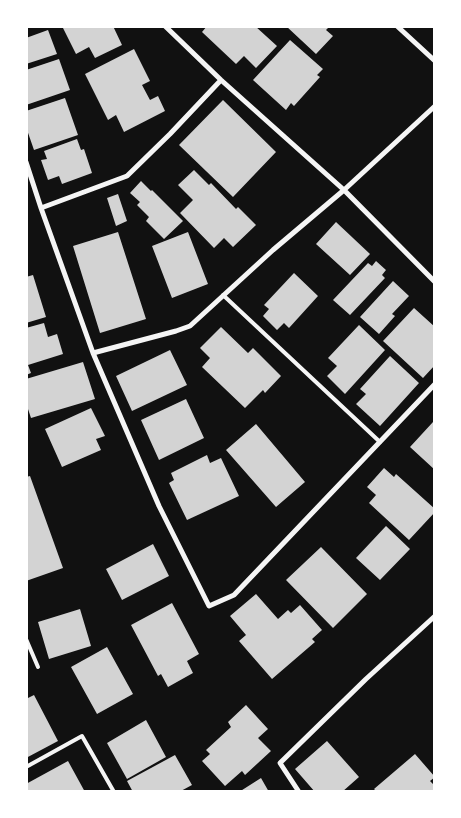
<!DOCTYPE html>
<html>
<head>
<meta charset="utf-8">
<style>
	body { margin:0 }
	#map { position:relative; width:461px; height:818px; overflow:hidden; background:#111; font-family:"Noto Sans",sans-serif }
	canvas { display:block }
	.frame { position:absolute; inset:0; border:28px solid #fff; pointer-events:none }
</style>
</head>
<body>
<div id="map">
<canvas width="461" height="818"></canvas>
<div class="frame"></div>
</div>
<script>
const ctx = document.querySelector('canvas').getContext('2d');
ctx.lineJoin = 'round';
function fill(path, color) { ctx.fillStyle = color; ctx.fill(path, 'evenodd'); }
const shape = rows => new Path2D(rows.map(r => 'M' + r).join(''));
function stroke(path, color, width, dash) { ctx.strokeStyle = color; ctx.lineWidth = width; ctx.lineCap = dash ? 'butt' : 'round'; ctx.setLineDash(dash || []); ctx.stroke(path); }
const building = shape([
	[62,26,113,26,122,45,95,58,89,47,76,54],
	[207,26,255,26,277,46,256,68,244,56,236,64,202,32],
	[286,26,330,26,326,30,333,36,316,54],
	[48,30,57,54,26,64,26,38],
	[290,40,323,69,317,75,320,77,294,106,291,103,286,110,253,80],
	[134,49,150,81,142,85,150,100,158,96,165,111,124,132,116,115,108,120,85,74],
	[59,59,70,90,26,105,26,70],
	[65,98,78,135,34,150,26,127,26,111],
	[223,100,276,152,233,197,179,145],
	[77,139,81,150,84,149,92,173,62,184,59,176,48,180,41,160,47,159,44,151],
	[194,170,209,185,211,183,236,209,238,207,256,225,233,247,224,238,214,248,180,213,193,200,178,185],
	[141,181,151,191,152,190,183,221,164,239,146,221,149,217,137,205,140,202,130,193],
	[118,194,127,221,116,226,107,198],
	[336,222,370,254,350,275,316,244],
	[118,232,146,319,100,333,73,246],
	[188,232,208,284,172,298,152,246],
	[376,261,386,270,382,275,385,278,350,315,333,300,368,263,372,266],
	[294,273,318,296,289,328,284,323,277,330,263,316,269,309,264,305],
	[33,275,46,317,26,323,26,277],
	[393,281,409,296,392,314,395,316,379,334,360,317],
	[414,308,435,327,435,365,423,378,383,341],
	[44,323,48,337,57,334,63,354,28,365,31,373,26,375,26,328],
	[359,325,385,350,345,394,327,376,337,366,328,358],
	[221,327,248,353,253,348,281,376,265,393,263,390,245,408,202,367,210,358,200,348],
	[170,350,187,385,132,411,116,376],
	[390,356,419,383,380,426,356,404,366,394,360,389],
	[83,362,95,399,31,418,26,403,26,379],
	[186,399,204,438,159,460,141,420],
	[91,408,105,436,96,439,101,450,62,467,45,429],
	[433,422,435,424,435,470,410,447],
	[256,424,305,482,276,507,226,450],
	[207,455,210,463,221,458,239,496,187,520,169,483,174,480,171,473],
	[384,468,394,477,396,474,435,509,435,512,409,540,369,503,376,495,367,487],
	[30,476,63,568,26,581,26,477],
	[386,526,410,549,380,580,356,558],
	[153,544,169,576,122,600,106,569],
	[321,547,367,594,333,628,286,580],
	[256,594,278,619,288,610,291,613,300,605,322,630,312,639,315,642,272,679,239,641,246,635,230,616],
	[172,603,199,654,187,661,193,673,168,687,161,674,158,676,131,625],
	[80,609,91,646,49,659,38,622],
	[107,647,133,694,97,714,71,667],
	[34,695,58,741,26,758,26,699],
	[246,705,268,729,258,738,271,751,245,775,242,771,225,786,202,761,210,754,206,750,231,727,228,722],
	[146,720,166,757,127,779,107,743],
	[327,741,359,777,342,792,315,792,295,769],
	[415,754,435,777,430,781,435,786,435,792,377,792,374,789],
	[175,755,192,785,179,792,133,792,127,781],
	[68,761,85,792,26,792,26,784],
	[261,778,269,792,239,792]
]);
const service = shape([
	[223,295,380,442],
	[26,639,38,667],
	[26,767,82,736,114,792]
]);
const minor = shape([
	[165,26,221,80,344,190,435,282],
	[397,26,435,61],
	[26,162,41,208,127,176,170,134,221,80],
	[41,208,93,353,159,506,209,606,234,595,435,384],
	[93,353,176,331,190,326,273,250,344,190,435,106],
	[299,792,280,763,366,679,435,616]
]);
fill(building, '#d3d3d3');
stroke(service, '#f5f5f5', 4);
stroke(minor, '#f5f5f5', 5);
</script>
</body>
</html>
